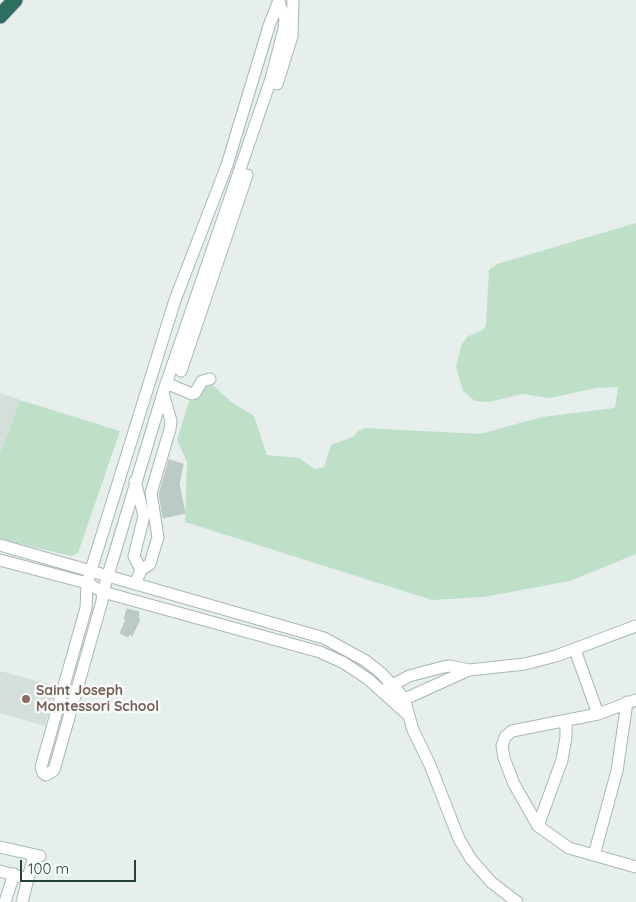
<!DOCTYPE html>
<html>
<head>
<meta charset="utf-8">
<style>
	body { margin:0 }
	#map { position:relative; width:636px; height:902px; overflow:hidden; background:#e6efeb; font-family:Quicksand,sans-serif }
	canvas { display:block }
	.scale { position:absolute; left:20px; top:860px; width:116px; height:22px; box-sizing:border-box; border:2px solid #24423a; border-top:0; padding-left:6px; font-size:15px; line-height:18px; white-space:nowrap; color:#24423a; -webkit-text-stroke:4px #f7fbf9; paint-order:stroke }
</style>
</head>
<body>
<div id="map">
<canvas width="636" height="902"></canvas>
<div class="scale">100 m</div>
</div>
<script>
const ctx = document.querySelector('canvas').getContext('2d');
ctx.lineJoin = 'round';
function fill(path, color) { ctx.fillStyle = color; ctx.fill(path, 'evenodd'); }
const shape = rows => new Path2D(rows.map(r => 'M' + r).join(''));
function stroke(path, color, width, dash) { ctx.strokeStyle = color; ctx.lineWidth = width; ctx.lineCap = dash ? 'butt' : 'round'; ctx.setLineDash(dash || []); ctx.stroke(path); }
function write(font, color, halo, rows, align = 'center') {
  ctx.font = font + ' Quicksand,sans-serif'; ctx.lineWidth = 5; ctx.setLineDash([]); ctx.textBaseline = 'middle'; ctx.strokeStyle = halo; ctx.fillStyle = color; for (const [text, x, y, turn = 0] of rows) {
    ctx.save(); ctx.translate(x, y); ctx.rotate((+turn || 0) * Math.PI / 180); ctx.textAlign = isNaN(turn) ? turn : align; if (halo) ctx.strokeText(text, 0, 0); ctx.fillText(text, 0, 0); ctx.restore();
  }
}
const built = shape([
	[0,393,20,400,0,454],
	[0,671,56,686,45,726,0,713]
]);
const green = shape([
	[636,223,636,554,570,581,484,597,432,600,185,522,187,462,177,440,189,401,198,396,205,382,211,383,230,401,254,416,267,455,299,458,315,469,324,467,331,445,353,437,357,432,365,428,480,434,542,417,615,408,618,387,596,388,550,398,523,394,489,402,475,401,463,391,456,367,461,346,467,337,483,330,486,325,489,270,497,264],
	[20,400,120,431,78,553,71,556,0,539,0,454]
]);
const building = shape([
	[169,460,183,464,179,484,185,513,163,518,159,494,169,460],
	[127,609,139,612,138,618,140,619,132,636,129,634,128,637,120,633,126,620,124,619,127,609]
]);
const minor = shape([
	[279,2,285,19,284,29,271,79,163,393,103,592,102,601,54,770,46,775,43,773,41,767,86,608,87,583,175,300,227,165,269,26,279,0],
	[277,84,292,36,293,0],
	[181,371,247,175],
	[166,383,192,394,195,393,202,381,210,379],
	[135,481,144,516,134,556,141,570],
	[0,545,324,638,366,661,381,673,404,698,413,730,430,765,459,839,471,859,491,882,517,902],
	[0,560,87,583,103,592,320,652,344,663,368,679,408,715],
	[135,584,141,570,150,564,158,537,151,493,170,429,171,421,163,393],
	[575,650,598,714],
	[387,688,409,676,443,667,450,666,469,670,525,664,556,656,636,626],
	[636,700,598,714,512,731,505,737,502,746,504,758,514,784,538,826,569,848,636,867],
	[398,702,469,670],
	[538,826,562,760,566,737,566,722],
	[0,847,40,856],
	[594,855,617,771,627,702],
	[0,871,28,879],
	[5,902,14,874],
	[22,902,34,855]
]);
const highway = shape([
	[0,16,15,0]
]);
const markers = [
	[26,699,5,"#8d6e63"]
];
const educationNames = [
	["Saint Joseph",36,691],
	["Montessori School",36,707]
];
fill(built, '#d4dfda');
fill(green, '#bfe0c8');
fill(building, '#bbcac4');
stroke(building, '#b8c9c2', 1);
stroke(minor, '#a8b8b2', 13);
stroke(highway, '#c2cac8', 17);
stroke(minor, '#fff', 11);
stroke(highway, '#2f6f62', 15);
for (const [x, y, r, color] of markers) { const dot = new Path2D(); dot.arc(x, y, r, 0, 2 * Math.PI); ctx.fillStyle = color; ctx.fill(dot); stroke(dot, '#f7fbf9', 2); }
write('bold 14px', '#785e54', '#f7fbf9', educationNames, 'left');
</script>
</body>
</html>
